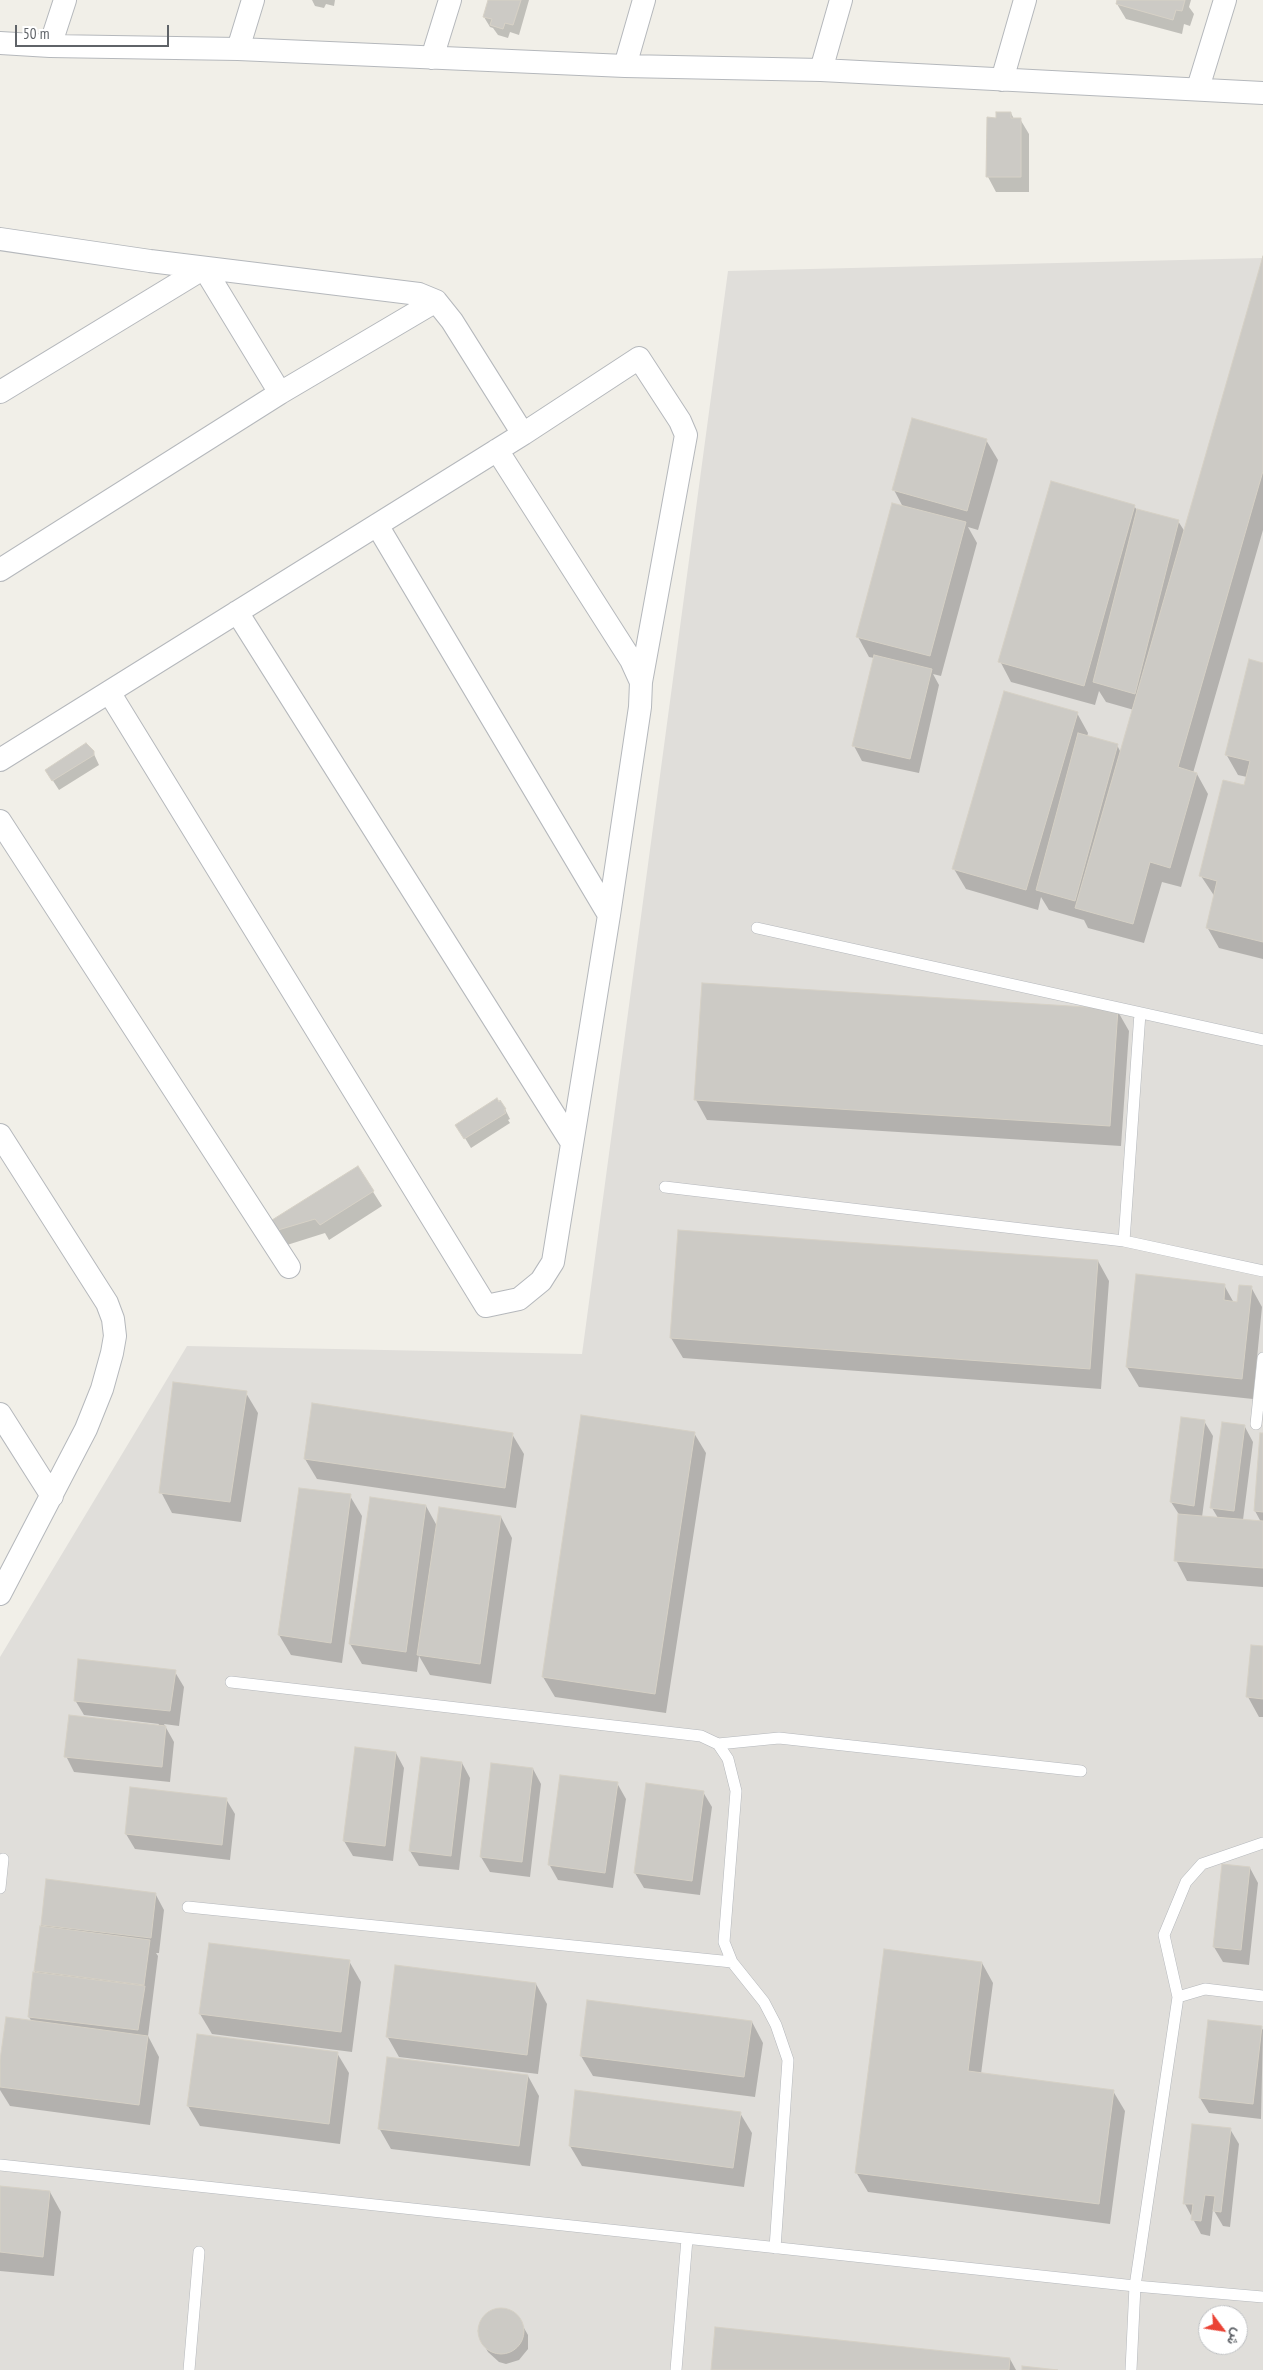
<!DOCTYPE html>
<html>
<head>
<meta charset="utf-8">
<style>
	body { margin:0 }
	#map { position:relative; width:1263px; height:2370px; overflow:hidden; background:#f1efe8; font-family:"PT Sans Narrow",Vazirmatn,sans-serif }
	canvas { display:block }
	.north { position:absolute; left:1198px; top:2305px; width:50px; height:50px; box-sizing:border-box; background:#fff; border:1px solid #bfc1c3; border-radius:50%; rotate:121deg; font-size:14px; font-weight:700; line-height:20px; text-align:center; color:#5f6368 }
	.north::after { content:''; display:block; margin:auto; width:18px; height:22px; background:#ea4335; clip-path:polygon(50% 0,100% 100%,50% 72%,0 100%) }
	.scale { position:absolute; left:15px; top:25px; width:154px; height:22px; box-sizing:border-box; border:2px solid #5f6368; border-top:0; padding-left:6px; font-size:15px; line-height:18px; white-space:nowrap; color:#5f6368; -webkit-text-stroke:4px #fff; paint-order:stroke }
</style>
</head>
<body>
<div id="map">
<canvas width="1263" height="2370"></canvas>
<div class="north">ش</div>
<div class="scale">50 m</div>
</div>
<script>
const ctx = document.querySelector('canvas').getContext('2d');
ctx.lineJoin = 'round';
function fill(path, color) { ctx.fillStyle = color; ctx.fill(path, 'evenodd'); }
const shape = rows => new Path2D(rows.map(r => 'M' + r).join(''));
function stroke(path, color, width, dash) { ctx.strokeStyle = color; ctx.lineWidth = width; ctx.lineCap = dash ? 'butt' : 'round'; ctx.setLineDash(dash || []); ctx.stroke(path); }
const industrial = shape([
	[1263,258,1263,2370,0,2370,0,1657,187,1346,582,1354,728,271],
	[1208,2315,1238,2315,1238,2345,1208,2345]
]);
const shadow = shape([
	[312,0,335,0,334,6,326,4,324,8,315,6],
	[489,0,529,0,519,35,510,32,508,38,498,35,493,28,490,27,484,17],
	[1118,0,1191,0,1189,7,1194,14,1190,26,1184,24,1182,34,1126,19,1117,4],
	[1011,113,1014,119,1020,119,1029,134,1029,192,996,192,988,177,997,119],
	[1263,260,1263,530,1193,773,1197,774,1208,794,1181,887,1162,882,1144,943,1088,928,1084,920,1049,910,1041,897,1038,910,966,889,954,869,1077,713,1088,733,1087,737,1117,745,1121,753,1134,710,1106,702,1099,691,1095,705,1011,682,1000,661,1134,506,1137,510,1178,521,1185,532],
	[986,440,998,460,978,530,968,527,977,543,941,676,933,674,939,685,919,773,862,761,854,746,874,658,869,657,858,637,903,507,894,490],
	[1263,664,1263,959,1219,948,1207,927,1215,897,1201,876,1245,786,1247,777,1238,775,1226,754],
	[93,752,99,765,59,790,46,770],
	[1117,1010,1129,1031,1121,1146,707,1120,696,1100],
	[498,1104,505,1109,510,1119,508,1120,510,1123,471,1148,457,1125],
	[358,1168,382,1206,329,1240,325,1233,287,1245,274,1221],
	[680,1231,1098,1261,1109,1281,1101,1389,683,1358,671,1338],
	[1137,1275,1224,1285,1234,1303,1238,1303,1251,1287,1262,1307,1253,1399,1139,1387,1127,1367],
	[246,1393,258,1413,241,1522,172,1513,161,1492],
	[1204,1421,1213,1436,1202,1517,1218,1518,1212,1508,1245,1427,1253,1442,1243,1520,1261,1522,1255,1511,1263,1434,1263,1587,1187,1581,1176,1560,1180,1516,1171,1502],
	[694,1433,706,1453,666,1713,555,1697,543,1677],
	[512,1434,524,1454,516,1508,317,1479,305,1459],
	[350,1496,362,1516,342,1663,291,1655,279,1635],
	[426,1506,437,1526,501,1517,512,1538,491,1684,430,1675,419,1656,417,1672,362,1664,350,1644],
	[1263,1647,1263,1717,1259,1717,1248,1697],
	[175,1672,184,1687,179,1726,164,1724,174,1742,170,1782,74,1772,66,1756,158,1726,159,1724,84,1715,75,1700],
	[396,1753,404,1768,393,1861,353,1856,344,1841],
	[462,1763,470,1778,459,1870,419,1866,410,1851],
	[533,1769,541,1784,530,1877,490,1872,481,1857],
	[617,1783,626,1799,613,1888,558,1880,549,1864],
	[703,1792,712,1807,700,1895,644,1888,635,1873],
	[226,1799,235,1814,230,1860,135,1849,126,1834],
	[1250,1868,1258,1883,1249,1965,1223,1962,1214,1947],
	[47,1881,156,1895,164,1910,159,1953,156,1953,158,1956,148,2036,159,2057,150,2125,10,2106,0,2090,0,2070,32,2022,29,2017],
	[349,1961,361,1982,352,2052,212,2034,200,2014],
	[982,1963,993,1983,981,2074,1113,2091,1125,2111,1110,2224,868,2192,856,2172],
	[536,1984,547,2004,538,2074,399,2057,387,2036],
	[752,2022,763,2043,755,2097,593,2076,581,2056],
	[1261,2027,1263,2030,1261,2119,1209,2113,1200,2098],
	[337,2053,349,2073,340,2144,200,2126,188,2106],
	[528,2076,539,2096,530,2166,391,2149,379,2128],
	[576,2092,740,2113,752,2133,744,2187,582,2166,570,2146],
	[1194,2125,1230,2129,1239,2144,1230,2227,1223,2226,1213,2209,1210,2236,1201,2234,1185,2204],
	[0,2187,50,2192,61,2212,54,2276,0,2271],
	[507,2310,518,2318,524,2328,528,2335,528,2349,519,2360,506,2364,499,2362,488,2352,482,2341,480,2327,482,2320,493,2311],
	[1010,2359,1016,2370,712,2370]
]);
const building = shape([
	[488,0,521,0,513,25,505,23,503,29,490,25,492,19,483,17,488,0],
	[1117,0,1185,0,1182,11,1176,10,1173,20,1116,4,1117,0],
	[996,112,1011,112,1011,118,1021,118,1021,177,986,177,987,117,996,118,996,112],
	[1263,256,1263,471,1178,767,1197,773,1170,868,1150,862,1133,924,1075,908,1263,256],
	[912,418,987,439,967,511,892,490,912,418],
	[1051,481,1135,505,1084,686,998,662,1051,481],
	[892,503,966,522,930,656,856,637,892,503],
	[1137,509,1179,520,1135,694,1093,682,1137,509],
	[874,655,932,669,910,759,852,746,874,655],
	[1249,659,1263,663,1263,942,1206,928,1217,881,1199,876,1223,780,1244,785,1250,761,1225,755,1249,659],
	[1004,691,1078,712,1026,890,952,869,1004,691],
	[1078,733,1118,744,1075,901,1036,890,1078,733],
	[86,743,94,751,94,755,52,781,45,770,86,743],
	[702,983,1118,1009,1110,1126,694,1100,702,983],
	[497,1098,499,1102,500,1100,506,1109,504,1110,506,1113,464,1139,455,1125,497,1098],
	[358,1166,374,1191,320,1225,315,1219,278,1230,272,1220,358,1166],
	[678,1230,1098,1260,1090,1369,670,1338,678,1230],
	[1136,1274,1225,1284,1224,1300,1237,1302,1239,1285,1252,1286,1242,1379,1126,1367,1136,1274],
	[173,1382,247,1391,230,1502,159,1493,173,1382],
	[312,1403,513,1433,505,1488,304,1459,312,1403],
	[581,1415,695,1432,655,1694,542,1677,581,1415],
	[1181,1417,1205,1420,1194,1506,1170,1502,1181,1417],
	[1222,1422,1245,1425,1234,1511,1210,1508,1222,1422],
	[1260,1433,1263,1433,1263,1512,1254,1511,1260,1433],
	[299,1488,351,1494,331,1643,278,1635,299,1488],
	[370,1497,426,1505,406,1652,349,1644,370,1497],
	[439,1507,501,1516,480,1664,417,1655,439,1507],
	[1178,1514,1263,1521,1263,1568,1174,1561,1178,1514],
	[1251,1645,1263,1646,1263,1699,1246,1697,1251,1645],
	[78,1659,176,1670,170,1711,74,1701,78,1659],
	[69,1715,166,1726,162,1767,64,1757,69,1715],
	[355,1747,396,1752,385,1846,343,1841,355,1747],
	[421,1757,462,1762,451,1856,409,1851,421,1757],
	[491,1763,533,1768,522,1862,480,1857,491,1763],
	[560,1775,618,1782,605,1873,548,1865,560,1775],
	[646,1783,704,1791,692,1881,634,1873,646,1783],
	[130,1787,227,1798,222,1845,125,1834,130,1787],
	[1222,1864,1250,1867,1241,1950,1213,1947,1222,1864],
	[46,1879,156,1893,151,1938,41,1925,46,1879],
	[40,1926,150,1940,144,1985,34,1971,40,1926],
	[209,1943,350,1960,341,2032,199,2014,209,1943],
	[884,1949,982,1962,968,2071,1114,2090,1099,2204,855,2173,884,1949],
	[395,1965,536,1983,527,2055,386,2037,395,1965],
	[33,1972,145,1986,138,2030,28,2017,33,1972],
	[587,2000,752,2021,744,2077,580,2056,587,2000],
	[6,2017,148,2036,139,2105,0,2087,0,2060,6,2017],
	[1208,2020,1262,2026,1253,2104,1199,2098,1208,2020],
	[197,2034,338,2052,329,2124,187,2106,197,2034],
	[387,2057,528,2075,519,2146,378,2129,387,2057],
	[575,2090,741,2112,733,2168,569,2146,575,2090],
	[1192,2124,1231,2128,1221,2212,1213,2211,1215,2196,1205,2195,1201,2221,1191,2220,1193,2204,1183,2204,1192,2124],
	[0,2186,50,2191,43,2257,0,2252,0,2186],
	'478 2331a23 23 0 1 1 46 0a23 23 0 1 1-46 0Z',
	[715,2327,1010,2358,1009,2370,711,2370,715,2327],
	[1022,2366,1058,2370,1022,2370,1022,2366]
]);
const service = shape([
	[757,928,1263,1040],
	[665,1187,1124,1241,1263,1271],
	[1124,1241,1140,1013],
	[1256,1424,1263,1358],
	[231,1682,701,1736,718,1744,728,1759,736,1791,724,1942,732,1962,764,2002,776,2025,788,2060,775,2248],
	[718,1744,779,1738,1081,1771],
	[0,1888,3,1859],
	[188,1907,732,1962],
	[1178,1997,1164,1935,1186,1882,1202,1864,1263,1843],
	[0,2165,1135,2286,1263,2297],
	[189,2370,199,2252],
	[676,2370,687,2239],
	[1131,2370,1135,2286,1178,1997,1205,1989,1263,1996]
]);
const minor = shape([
	[0,43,50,46,238,49,625,66,821,70,1263,93],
	[50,46,65,0],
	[238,49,253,0],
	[432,58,450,0],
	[625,66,644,0],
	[821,70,841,0],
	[1002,80,1025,0],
	[1198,88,1225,0],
	[0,239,150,261,419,294,436,301,452,321,523,434],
	[0,392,204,268,280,393],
	[497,450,631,660,641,682],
	[377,525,609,915],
	[0,570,280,393,436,301],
	[237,612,572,1143],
	[0,760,109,692,523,434,639,358,680,421,686,435,641,682,640,707,609,915,553,1262,541,1281,519,1299,486,1306,109,692],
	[0,821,289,1267],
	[0,1135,107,1303,113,1319,115,1336,112,1353,102,1389,86,1429,0,1594],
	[0,1414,52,1496]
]);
fill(industrial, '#e0deda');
fill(shadow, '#0003');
fill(building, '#cccac5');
stroke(building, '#d6d1c6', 1);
stroke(service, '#b5b8bc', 12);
stroke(minor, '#b5b8bc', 24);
stroke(service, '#fff', 11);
stroke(minor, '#fff', 22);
</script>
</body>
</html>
